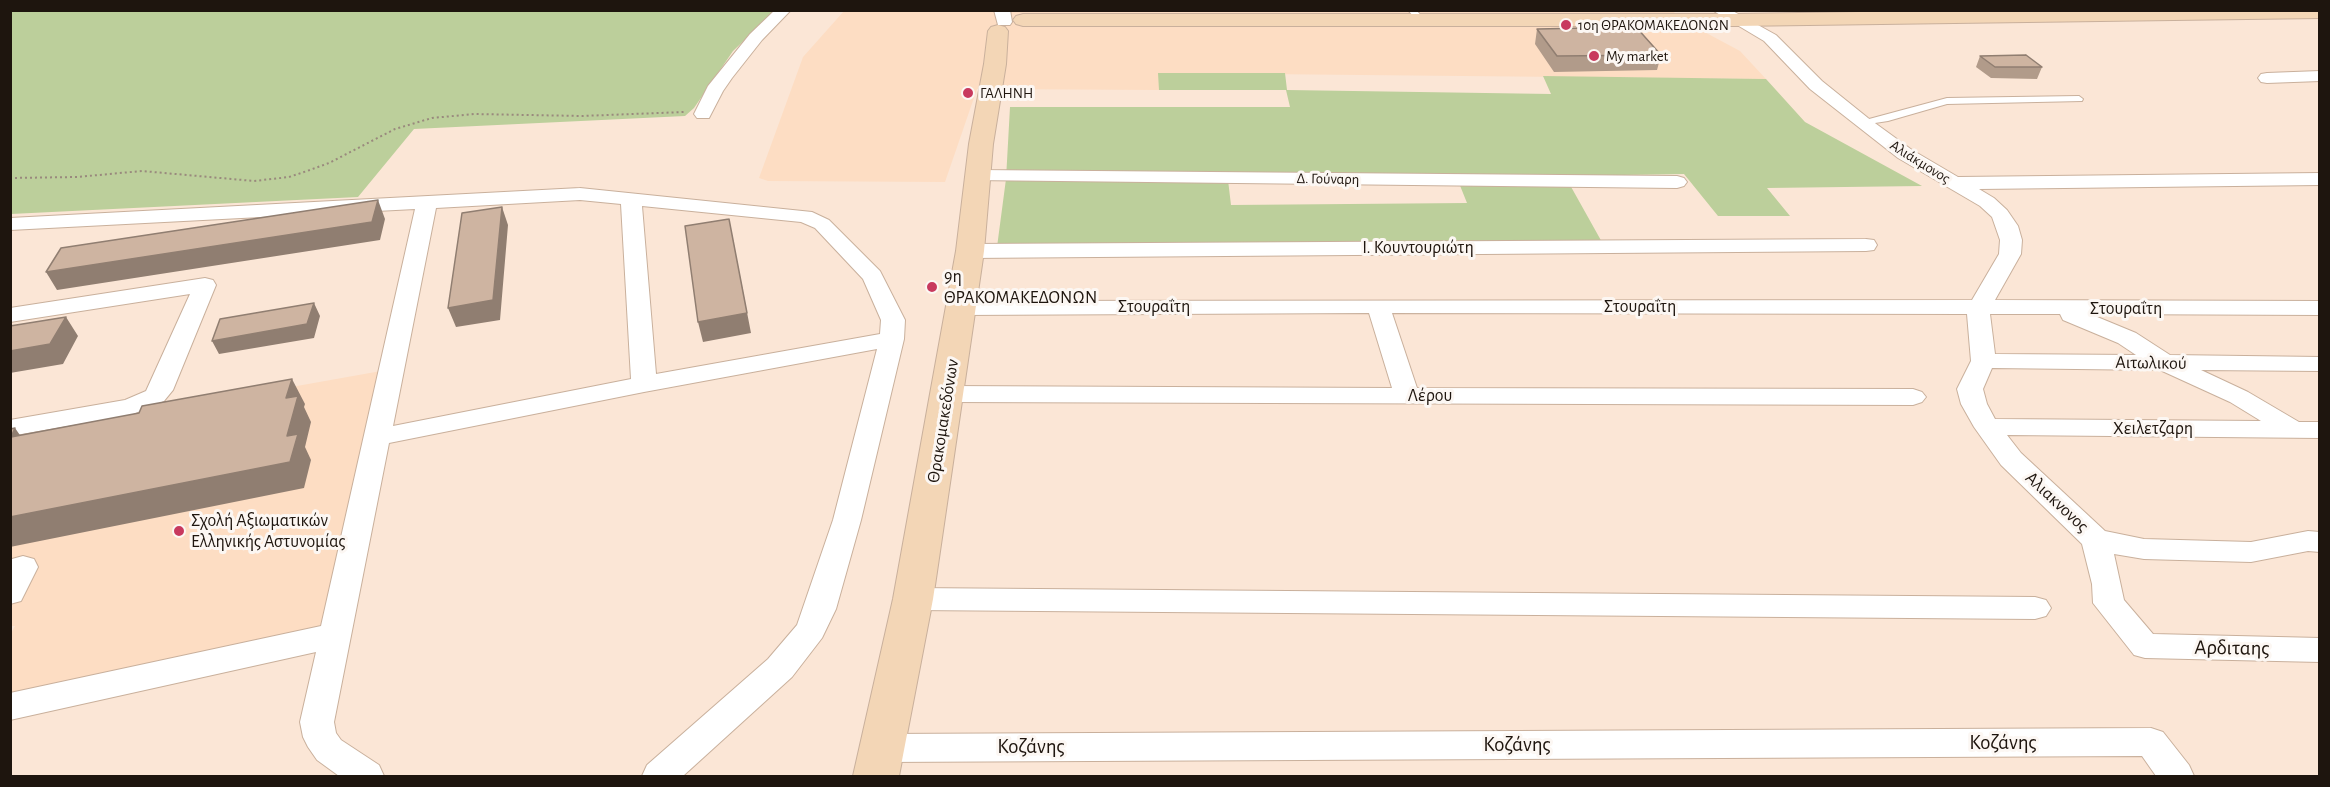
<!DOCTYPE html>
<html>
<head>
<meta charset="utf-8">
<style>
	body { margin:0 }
	#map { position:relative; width:2330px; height:787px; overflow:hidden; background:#fbe6d6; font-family:"Alegreya Sans",sans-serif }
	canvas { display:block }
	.frame { position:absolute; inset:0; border:12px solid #1e150e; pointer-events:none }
</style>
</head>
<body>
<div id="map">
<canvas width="2330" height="787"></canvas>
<div class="frame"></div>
</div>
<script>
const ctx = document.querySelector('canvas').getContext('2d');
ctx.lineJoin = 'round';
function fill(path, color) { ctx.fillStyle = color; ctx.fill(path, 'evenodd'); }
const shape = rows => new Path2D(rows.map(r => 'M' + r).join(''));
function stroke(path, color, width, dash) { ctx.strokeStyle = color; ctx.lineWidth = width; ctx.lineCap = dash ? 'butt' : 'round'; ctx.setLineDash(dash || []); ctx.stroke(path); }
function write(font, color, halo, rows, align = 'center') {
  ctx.font = font + ' "Alegreya Sans",sans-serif'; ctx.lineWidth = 6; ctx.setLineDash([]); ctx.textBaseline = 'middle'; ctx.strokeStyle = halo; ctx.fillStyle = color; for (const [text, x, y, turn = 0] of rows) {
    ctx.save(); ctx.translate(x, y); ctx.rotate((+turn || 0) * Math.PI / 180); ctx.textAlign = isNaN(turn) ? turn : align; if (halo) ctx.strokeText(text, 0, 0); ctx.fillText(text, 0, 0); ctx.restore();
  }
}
const built = shape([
	[844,11,1673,11,1682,20,1740,51,1766,79,1159,73,1159,90,977,89,945,182,768,181,759,178,803,57],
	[381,371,326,628,11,700,10,635,15,626,11,626,11,437]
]);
const green = shape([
	[10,11,775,11,733,51,694,108,685,116,414,129,358,197,11,214],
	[1158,73,1285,73,1287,90,1551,94,1543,76,1766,79,1805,122,1922,186,1767,188,1790,216,1718,216,1684,174,1565,176,1603,244,997,247,1006,179,1010,107,1290,107,1286,90,1159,90],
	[1457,178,1467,203,1231,205,1228,180]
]);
const path = shape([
	[10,178,77,177,142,171,254,181,289,177,307,171,329,163,395,129,432,118,474,114,582,116,684,112]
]);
const service = shape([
	[1408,10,1416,10,1426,21,1419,23,1408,10],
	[2079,96,2083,99,2082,101,1947,104,1888,121,1862,125,1858,122,1947,98,2079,96]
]);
const minor = shape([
	[775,10,791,10,762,40,732,78,723,91,709,118,697,118,694,114,708,86,750,34,775,10],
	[994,10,1010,10,1012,22,1010,25,998,25,994,10],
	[1712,10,1731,10,1776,35,1822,81,1868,118,1912,150,1958,177,2320,173,2320,185,1979,189,1994,198,2007,210,2018,226,2022,240,2021,254,1995,300,2320,301,2320,315,2090,314,2136,333,2170,355,2320,357,2320,371,2201,370,2248,392,2299,422,2320,422,2320,438,2007,435,2021,453,2105,531,2144,539,2251,542,2308,531,2320,532,2320,552,2308,551,2251,562,2144,559,2114,554,2124,600,2153,634,2320,638,2320,662,2145,658,2134,655,2093,603,2092,584,2082,544,2001,465,1974,427,1961,404,1957,389,1971,361,1967,314,1392,313,1417,388,1913,389,1922,392,1926,397,1922,402,1913,405,947,402,938,399,934,394,938,389,947,386,1392,388,1369,313,961,315,953,313,949,308,953,303,961,301,1972,300,1999,254,2000,240,1992,217,1980,206,1898,158,1810,89,1764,41,1712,10],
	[1990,314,2060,314,2063,320,2118,343,2136,355,1995,354,1990,314],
	[1992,368,2160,370,2230,402,2261,421,1995,419,1987,404,1983,389,1992,368],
	[2320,71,2320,81,2267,83,2261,82,2258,78,2261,74,2267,73,2320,71],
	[978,170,1677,176,1684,178,1687,182,1684,186,1677,188,971,180,968,176,971,172,978,170],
	[580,188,812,212,829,220,880,271,905,320,904,339,861,520,836,609,822,638,792,677,683,776,642,776,647,765,768,659,797,625,833,520,877,349,644,392,389,443,334,722,336,733,341,740,379,765,384,776,339,776,317,760,308,747,303,737,300,722,316,652,10,720,10,693,321,626,415,209,10,230,10,218,580,188],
	[580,200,621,204,631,379,393,426,436,208,580,200],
	[642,206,801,222,815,228,863,279,881,320,880,334,656,374,642,206],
	[1866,239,1874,240,1877,245,1874,250,1866,251,970,258,962,256,959,251,962,246,970,244,1866,239],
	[205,278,213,280,216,285,173,390,164,401,131,415,10,436,10,420,125,400,146,391,190,294,10,322,10,308,205,278],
	[23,556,34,559,38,567,21,601,10,604,10,563,12,559,23,556],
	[913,588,2035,597,2046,600,2051,608,2046,616,2035,619,913,610,902,607,898,599,902,591,913,588],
	[2151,728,2163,732,2189,765,2194,776,2156,776,2142,756,883,762,871,758,866,748,871,738,883,734,2151,728]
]);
const secondary = shape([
	[1987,10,2320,10,2320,18,1735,26,1023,26,1016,24,1013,20,1016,16,1023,14,1735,14,1987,10],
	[998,25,1005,27,1008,31,1006,64,993,144,984,251,933,599,899,776,853,776,893,599,930,394,956,251,969,144,984,64,988,31,991,27,998,25]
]);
const wall = shape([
	[1537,29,1661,55,1657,70,1554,72,1535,44],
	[1980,56,2042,67,2037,79,1991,78,1976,67]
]);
const shadedWall = shape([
	[378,200,385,219,380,240,57,290,46,272],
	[502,207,508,225,500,320,456,327,448,308],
	[729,219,751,333,703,342,698,322],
	[314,303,320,316,314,338,219,354,212,341],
	[66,317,78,336,63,364,10,373,10,351],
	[292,379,305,404,304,407,311,422,305,447,311,460,304,488,10,547,10,517,287,436,286,398],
	[15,428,33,454,11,437]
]);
const building = shape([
	[1636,27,1661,55,1557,56,1537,29,1636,27],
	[2026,55,2042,67,1995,67,1980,56,2026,55],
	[378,200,372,222,46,272,61,248,378,200],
	[502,207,493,300,448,308,462,213,502,207],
	[729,219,747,313,698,322,685,226,729,219],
	[314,303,307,324,212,341,220,319,314,303],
	[66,317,50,344,10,351,10,326,66,317],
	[292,379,286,398,298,396,287,436,298,434,290,462,10,517,10,429,15,428,11,437,139,413,142,406,292,379]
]);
const markers = [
	[1566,25,6,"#c8395e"],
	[1594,56,6,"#c8395e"],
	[968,93,6,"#c8395e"],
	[932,287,6,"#c8395e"],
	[179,531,6,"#c8395e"]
];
const farPoinames = [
	["10η ΘΡΑΚΟΜΑΚΕΔΟΝΩΝ",1578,25],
	["My market",1606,56],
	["ΓΑΛΗΝΗ",980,93]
];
const farStreetnames = [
	["Αλιάκμονος",1920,162,32],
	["Δ. Γούναρη",1328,179,1]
];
const streetNames = [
	["Ι. Κουντουριώτη",1418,248],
	["Στουραΐτη",1154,307],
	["Στουραΐτη",1640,307],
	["Στουραΐτη",2126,309],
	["Αιτωλικού",2151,363,1],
	["Λέρου",1430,396],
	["Θρακομακεδόνων",943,421,-81],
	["Χειλετζαρη",2153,429],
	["Αλιακνονος",2057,502,43]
];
const poiNames = [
	["9η",944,277],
	["ΘΡΑΚΟΜΑΚΕΔΟΝΩΝ",944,298],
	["Σχολή Αξιωματικών",191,521],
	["Ελληνικής Αστυνομίας",191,542]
];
const nearStreetnames = [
	["Αρδιταης",2232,648,1],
	["Κοζάνης",2003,743],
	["Κοζάνης",1517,745],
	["Κοζάνης",1031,747]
];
fill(built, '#fdddc3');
fill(green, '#bccf9b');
stroke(service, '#c9b09c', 2);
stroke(minor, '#c9b09c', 2);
stroke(secondary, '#c9b09c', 2);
stroke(path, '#99897d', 2, [2, 3]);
fill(service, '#fff');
fill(minor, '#fff');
fill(secondary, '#f3d6b6');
fill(wall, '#b19b8a');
fill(shadedWall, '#907e71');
fill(building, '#ceb4a1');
stroke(building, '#907e71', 1.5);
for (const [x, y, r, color] of markers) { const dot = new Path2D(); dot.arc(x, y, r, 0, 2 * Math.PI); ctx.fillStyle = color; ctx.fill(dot); stroke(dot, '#fcf7f3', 2); }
write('15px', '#1e150e', '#fcf7f3', farPoinames, 'left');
write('15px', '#1e150e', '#fcf7f3', farStreetnames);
write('18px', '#1e150e', '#fcf7f3', streetNames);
write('18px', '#1e150e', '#fcf7f3', poiNames, 'left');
write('21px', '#1e150e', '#fcf7f3', nearStreetnames);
</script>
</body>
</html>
